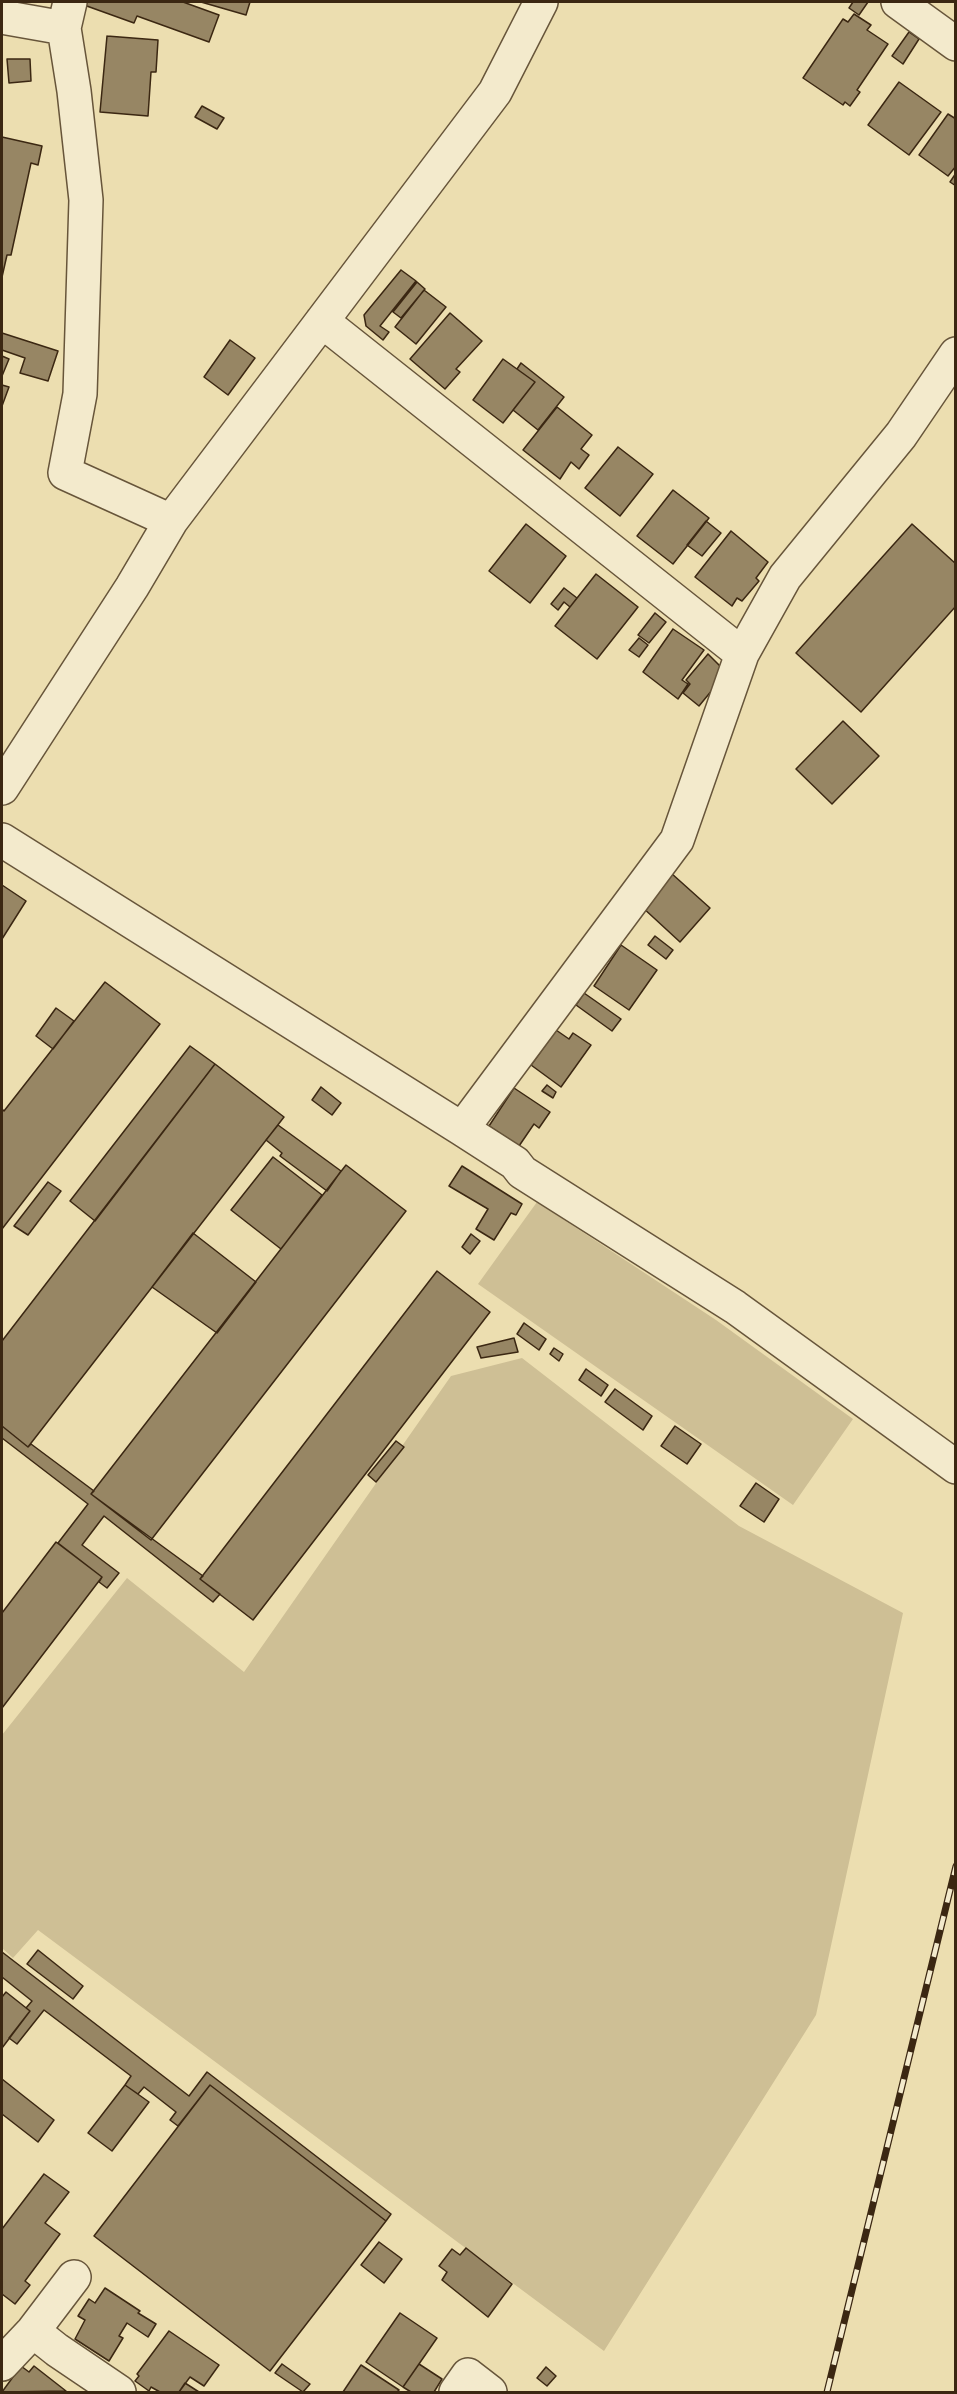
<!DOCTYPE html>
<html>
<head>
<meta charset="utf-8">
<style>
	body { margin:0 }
	#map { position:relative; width:957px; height:2394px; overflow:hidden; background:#ecdeb0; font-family:"IM FELL Great Primer",serif }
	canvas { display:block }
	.frame { position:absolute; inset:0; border:3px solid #3b2712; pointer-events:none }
</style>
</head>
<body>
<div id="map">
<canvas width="957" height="2394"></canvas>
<div class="frame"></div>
</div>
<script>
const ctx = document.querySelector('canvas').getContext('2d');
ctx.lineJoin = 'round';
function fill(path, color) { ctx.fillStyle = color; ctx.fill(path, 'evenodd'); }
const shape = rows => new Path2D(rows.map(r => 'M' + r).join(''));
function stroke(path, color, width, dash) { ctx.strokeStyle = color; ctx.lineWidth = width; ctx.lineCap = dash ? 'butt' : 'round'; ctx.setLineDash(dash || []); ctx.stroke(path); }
const green = shape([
	[537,1202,716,1320,853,1419,793,1505,478,1284],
	[522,1358,739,1526,903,1613,816,2015,604,2351,38,1930,13,1958,2,1948,2,1735,127,1578,244,1672,451,1376]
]);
const building = shape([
	[86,2,183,2,219,15,209,42,137,16,134,23,84,5,86,2],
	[201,2,250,2,246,15,201,2],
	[853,2,868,2,859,15,849,8,853,2],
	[854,14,871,25,867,30,888,44,857,90,860,92,850,106,845,102,843,105,803,78,843,19,848,22,854,14],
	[909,32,919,39,903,64,892,56,909,32],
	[107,36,158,40,156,72,151,72,148,116,100,112,107,36],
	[7,59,30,59,31,81,9,83,7,59],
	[899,82,941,112,909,155,868,125,899,82],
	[202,106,224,118,217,129,195,117,202,106],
	[948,114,956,119,956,166,948,176,919,155,948,114],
	[2,137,42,146,38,165,31,163,11,255,7,255,2,277,2,137],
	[956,173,956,186,950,182,956,173],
	[401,270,416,281,380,326,389,332,383,340,366,326,364,315,401,270],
	[417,282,425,289,401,318,393,312,417,282],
	[424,290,446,307,416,344,395,327,424,290],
	[450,313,482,341,456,369,460,372,445,389,410,359,450,313],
	[2,333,58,351,48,381,20,373,25,358,2,350,2,333],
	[230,340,255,358,228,395,204,377,230,340],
	[2,356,9,359,2,376,2,356],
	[503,359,535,382,503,423,473,400,503,359],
	[521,363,564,397,538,430,513,410,535,382,517,369,521,363],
	[2,385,9,387,2,406,2,385],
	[557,407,592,435,581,449,589,455,579,469,571,462,560,479,523,450,557,407],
	[618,447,653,474,620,516,585,488,618,447],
	[673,490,709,518,673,564,637,536,673,490],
	[706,521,721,533,702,556,687,545,706,521],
	[526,524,566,556,530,603,489,571,526,524],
	[912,524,956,564,956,606,861,712,796,653,912,524],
	[731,531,768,562,756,578,759,581,742,601,737,598,732,606,695,577,731,531],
	[596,574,638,607,597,659,555,626,596,574],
	[564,588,577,598,570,607,564,602,558,610,551,604,564,588],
	[655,613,666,622,649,643,638,635,655,613],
	[673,629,704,650,682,680,688,684,678,699,643,672,673,629],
	[639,638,648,645,639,657,629,650,639,638],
	[708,654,721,667,722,678,699,706,683,693,690,684,686,680,708,654],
	[843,721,879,756,832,804,796,769,843,721],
	[671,873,710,908,680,942,641,906,671,873],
	[2,885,26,901,2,939,2,885],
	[655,936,673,950,666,959,648,945,655,936],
	[621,945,657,970,629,1010,594,986,621,945],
	[105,982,160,1024,2,1229,2,1109,4,1111,105,982],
	[584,993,621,1019,612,1031,576,1005,584,993],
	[56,1008,74,1021,53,1049,36,1036,56,1008],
	[556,1030,569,1039,573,1033,591,1045,561,1087,531,1065,556,1030],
	[190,1046,215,1064,95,1221,70,1201,190,1046],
	[215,1064,284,1117,28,1447,2,1426,2,1341,215,1064],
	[547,1085,556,1092,553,1098,542,1091,547,1085],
	[321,1087,341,1103,332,1115,312,1100,321,1087],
	[514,1088,550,1112,539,1128,534,1124,519,1146,489,1126,514,1088],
	[278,1125,341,1171,327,1191,280,1156,282,1153,266,1140,278,1125],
	[273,1157,322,1195,281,1249,231,1210,273,1157],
	[346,1165,406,1211,151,1540,91,1494,346,1165],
	[462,1166,522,1204,516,1215,511,1213,494,1240,476,1229,488,1209,449,1186,462,1166],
	[48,1182,61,1191,28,1235,14,1226,48,1182],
	[193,1233,256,1282,217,1333,152,1287,193,1233],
	[471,1234,480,1241,470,1254,462,1247,471,1234],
	[437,1271,490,1312,253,1620,200,1579,437,1271],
	[524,1323,546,1339,539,1350,517,1334,524,1323],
	[514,1338,518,1352,481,1358,477,1347,514,1338],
	[554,1348,563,1354,559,1361,550,1354,554,1348],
	[586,1369,608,1385,601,1396,579,1380,586,1369],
	[615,1389,652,1416,643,1430,605,1402,615,1389],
	[2,1426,28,1447,31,1444,94,1491,91,1494,203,1576,200,1579,220,1594,213,1602,104,1516,82,1545,119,1573,107,1588,99,1582,102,1577,58,1543,88,1504,2,1438,2,1426],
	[675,1426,701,1444,687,1464,661,1446,675,1426],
	[396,1441,404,1447,376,1482,368,1475,396,1441],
	[756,1483,779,1499,764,1522,740,1506,756,1483],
	[56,1542,102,1577,2,1708,2,1613,56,1542],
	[38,1950,83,1986,73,1999,27,1964,38,1950],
	[2,1952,189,2096,207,2072,391,2214,386,2221,210,2085,178,2126,170,2120,176,2112,144,2087,138,2094,125,2085,131,2076,44,2010,17,2044,9,2038,30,2011,26,2008,32,2001,2,1977,2,1952],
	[6,1992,30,2011,2,2048,2,1997,6,1992],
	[2,2079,54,2120,38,2142,2,2114,2,2079],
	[125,2085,149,2102,112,2151,88,2133,125,2085],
	[210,2085,386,2221,270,2371,94,2236,210,2085],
	[44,2174,69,2192,45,2223,60,2234,25,2281,30,2285,15,2304,2,2294,2,2229,44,2174],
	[379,2242,402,2259,384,2283,361,2265,379,2242],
	[466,2248,512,2284,488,2317,442,2280,447,2272,439,2266,452,2249,460,2255,466,2248],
	[105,2288,140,2311,138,2313,156,2324,148,2337,127,2323,119,2336,123,2338,109,2361,75,2339,85,2320,78,2316,89,2299,95,2303,105,2288],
	[400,2313,437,2338,403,2387,366,2362,400,2313],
	[169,2331,219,2365,204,2386,190,2377,179,2392,160,2392,151,2387,149,2391,135,2381,139,2376,137,2374,169,2331],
	[282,2364,310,2384,303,2392,275,2373,282,2364],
	[419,2364,442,2379,434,2392,411,2392,403,2387,419,2364],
	[361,2365,399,2390,397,2392,343,2392,361,2365],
	[21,2366,29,2372,34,2366,66,2391,2,2392,21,2366],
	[546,2367,556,2376,547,2386,537,2378,546,2367],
	[185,2383,199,2392,179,2392,185,2383]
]);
const minor = shape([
	[70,2,64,28,74,91,86,200,80,394,65,473,171,521],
	[898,2,956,44],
	[2,17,64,28],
	[322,321,742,654],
	[2,788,132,587,171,521,495,92,541,2],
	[2,840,462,1129,515,1163,522,1172,735,1307,956,1467],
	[462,1129,677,840,742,654,785,577,901,435,956,354],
	[33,2331,57,2350,119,2392],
	[2,2364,33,2331,74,2277],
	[456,2392,468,2375,490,2392]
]);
const rail = shape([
	[827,2392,956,1866]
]);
fill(green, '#cebf95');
fill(building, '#978664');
stroke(building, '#3b2712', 1.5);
stroke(minor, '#67553a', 36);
stroke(minor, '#f3eacc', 33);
stroke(rail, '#3b2712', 7);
stroke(rail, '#f3eacc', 4.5, [14]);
</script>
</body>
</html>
